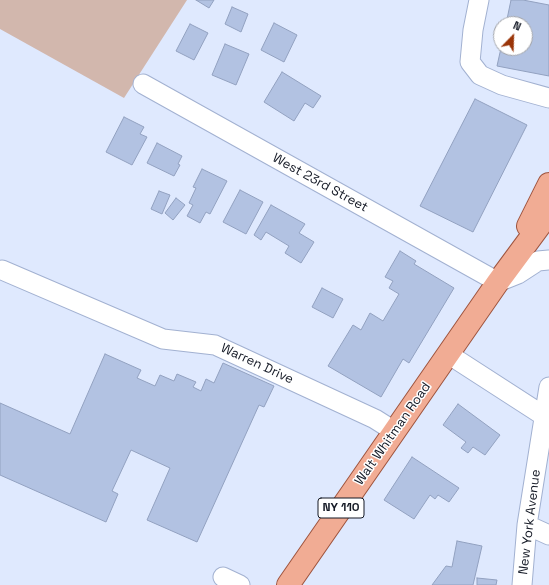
<!DOCTYPE html>
<html>
<head>
<meta charset="utf-8">
<style>
	body { margin:0 }
	#map { position:relative; width:549px; height:585px; overflow:hidden; background:#dfe9fe; font-family:"Space Grotesk",sans-serif }
	canvas { display:block }
	.north { position:absolute; left:493px; top:16px; width:40px; height:40px; box-sizing:border-box; background:#fff; border:1px solid #a1a3a8; border-radius:50%; rotate:23deg; font-size:11px; font-weight:700; line-height:16px; text-align:center; color:#141925 }
	.north::after { content:''; display:block; margin:auto; width:14px; height:18px; background:#9a3508; clip-path:polygon(50% 0,100% 100%,50% 72%,0 100%) }
</style>
</head>
<body>
<div id="map">
<canvas width="549" height="585"></canvas>
<div class="north">N</div>
</div>
<script>
const ctx = document.querySelector('canvas').getContext('2d');
ctx.lineJoin = 'round';
function fill(path, color) { ctx.fillStyle = color; ctx.fill(path, 'evenodd'); }
const shape = rows => new Path2D(rows.map(r => 'M' + r).join(''));
function stroke(path, color, width, dash) { ctx.strokeStyle = color; ctx.lineWidth = width; ctx.lineCap = dash ? 'butt' : 'round'; ctx.setLineDash(dash || []); ctx.stroke(path); }
function write(font, color, halo, rows, align = 'center') {
  ctx.font = font + ' "Space Grotesk",sans-serif'; ctx.lineWidth = 3; ctx.setLineDash([]); ctx.textBaseline = 'middle'; ctx.strokeStyle = halo; ctx.fillStyle = color; for (const [text, x, y, turn = 0] of rows) {
    ctx.save(); ctx.translate(x, y); ctx.rotate((+turn || 0) * Math.PI / 180); ctx.textAlign = isNaN(turn) ? turn : align; if (halo) ctx.strokeText(text, 0, 0); ctx.fillText(text, 0, 0); ctx.restore();
  }
}
const green = shape([
	[0,0,187,0,124,98,0,29]
]);
const building = shape([
	[196,0,214,0,209,8,196,0],
	[511,0,523,0,549,5,549,76,497,66,501,48,525,48,525,24,506,24,511,0],
	[232,7,248,14,241,32,225,24,232,7],
	[274,23,297,35,284,62,261,50,274,23],
	[190,24,208,33,194,60,176,51,190,24],
	[225,44,249,54,236,85,212,75,225,44],
	[282,72,321,96,313,108,305,103,294,121,264,102,282,72],
	[475,99,527,125,473,232,420,206,475,99],
	[124,117,144,127,140,134,147,137,132,165,106,152,124,117],
	[157,143,182,156,178,164,180,165,174,176,147,163,157,143],
	[202,169,227,181,210,214,206,212,200,223,187,216,193,205,189,203,196,188,193,187,202,169],
	[240,190,263,202,246,234,223,222,240,190],
	[159,191,170,195,162,214,151,209,159,191],
	[176,198,185,205,173,220,165,213,176,198],
	[271,205,305,224,299,233,314,242,301,263,285,253,289,246,266,232,261,240,254,235,271,205],
	[400,251,416,261,414,264,454,288,409,363,403,359,381,397,328,366,353,325,361,330,370,313,383,321,399,294,389,288,393,281,385,277,400,251],
	[322,288,343,299,333,318,312,307,322,288],
	[105,354,141,370,137,378,155,386,160,375,174,381,177,374,196,382,193,387,201,391,206,379,214,383,223,363,274,386,264,407,259,405,197,542,147,520,170,468,131,450,112,491,118,494,106,522,0,475,0,403,70,434,105,354],
	[458,404,500,435,485,455,473,447,468,453,461,448,466,442,443,425,458,404],
	[412,457,459,488,449,502,438,495,435,499,430,495,414,519,384,500,412,457],
	[457,541,482,546,473,585,432,585,446,566,452,567,457,541],
	[477,578,497,580,496,585,477,585,477,578]
]);
const minor = shape([
	[479,0,473,30,470,62,480,75,502,85,549,98],
	[143,84,498,282,518,274,538,261,549,260],
	[2,270,163,339,215,345,375,419,394,431],
	[448,354,544,416],
	[527,525,549,535],
	[223,577,240,585],
	[522,585,527,525,549,387]
]);
const major = shape([
	[528,226,549,184],
	[288,585,498,282,549,213]
]);
const shields = [
	[341,508,46]
];
const shieldNames = [
	["NY 110",341,508]
];
const streetNames = [
	["West 23rd Street",320,183,29],
	["Warren Drive",257,364,25],
	["Walt Whitman Road",393,434,-55],
	["New York Avenue",530,522,-83]
];
fill(green, '#d2b7ad');
fill(building, '#b2c2e2');
stroke(building, '#92a1c0', 1);
stroke(minor, '#a2b1d1', 21);
stroke(major, '#9e543e', 24);
stroke(minor, '#fff', 19);
stroke(major, '#f1ac94', 22);
for (const [x, y, w] of shields) { const box = new Path2D(); box.roundRect(x - w / 2, y - 10, w, 20, 3); ctx.fillStyle = '#fff'; ctx.fill(box); stroke(box, '#141925', 1); }
write('bold 12px', '#141925', null, shieldNames);
write('13px', '#141925', '#fff', streetNames);
</script>
</body>
</html>
